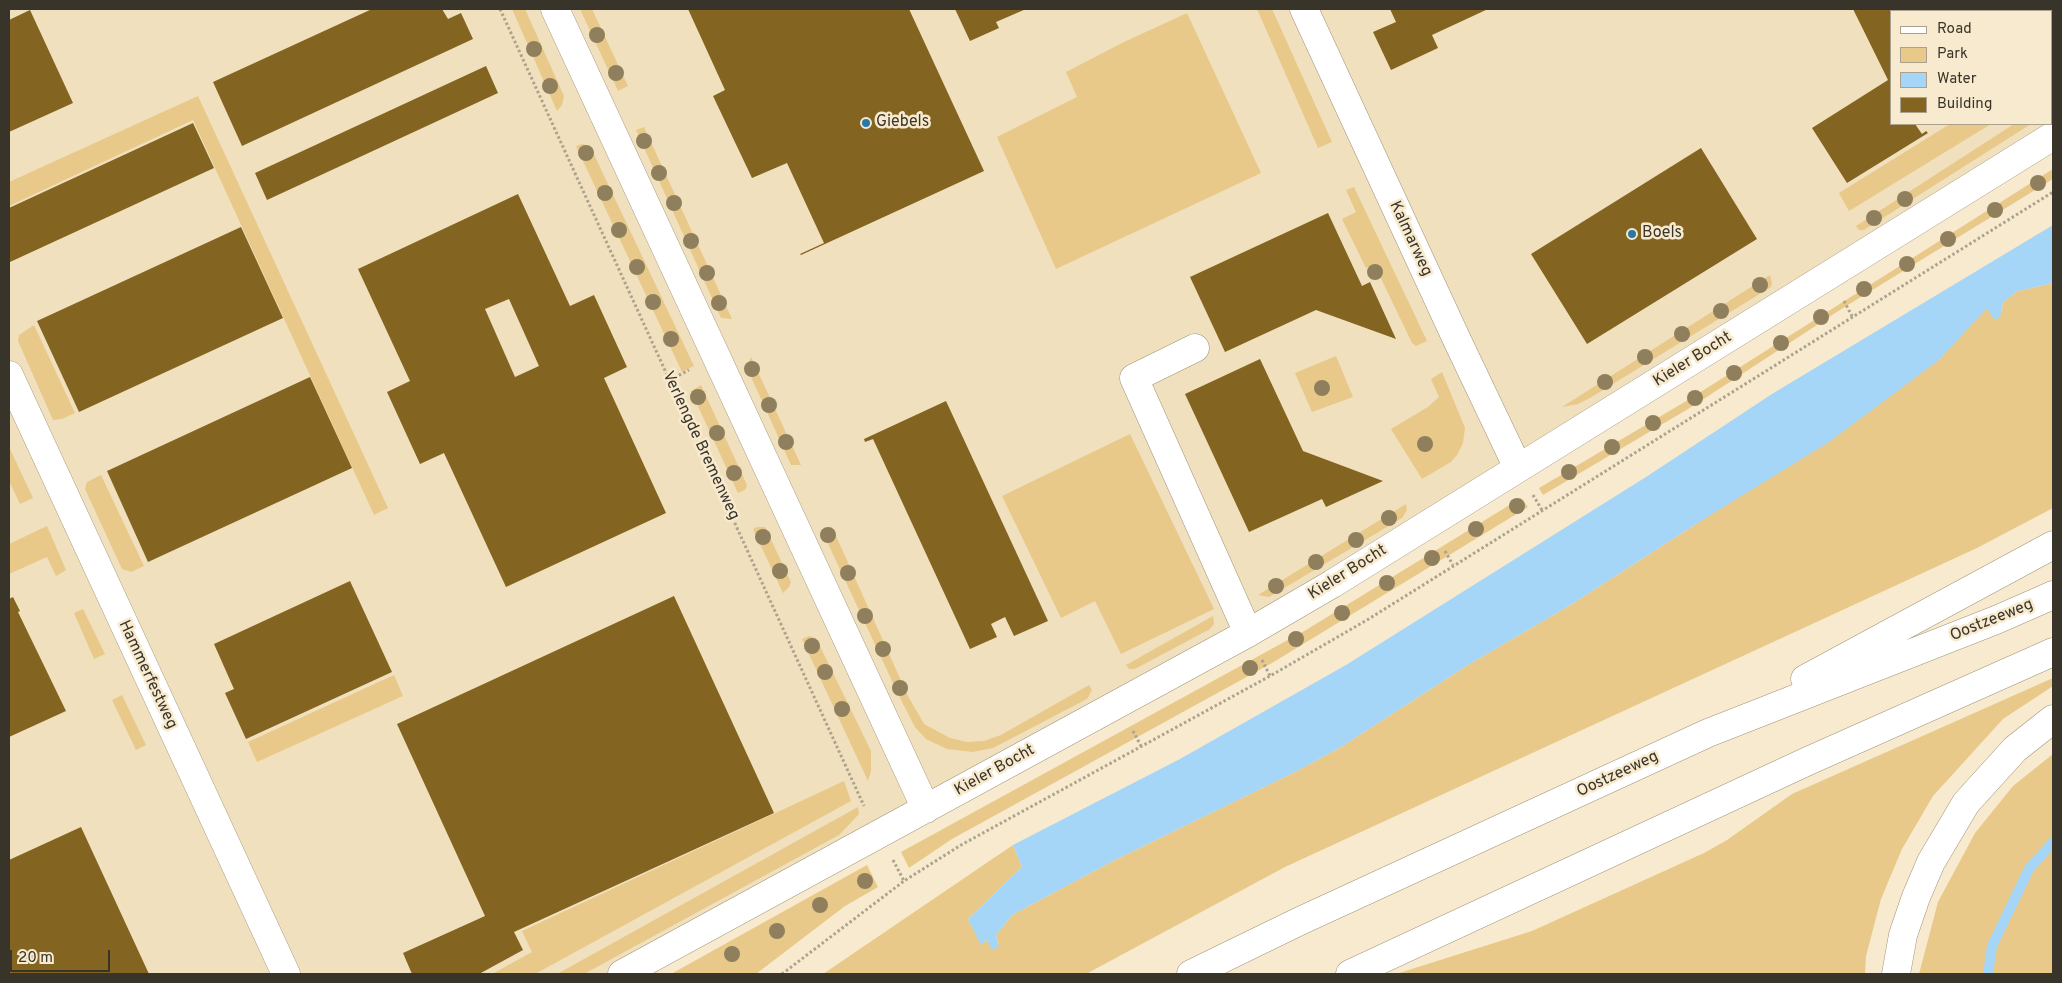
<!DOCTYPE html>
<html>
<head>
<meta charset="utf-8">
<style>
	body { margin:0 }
	#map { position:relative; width:2062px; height:983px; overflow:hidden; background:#f8eace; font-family:Overpass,sans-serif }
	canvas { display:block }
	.frame { position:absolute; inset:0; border:10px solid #393429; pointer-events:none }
	.legend { position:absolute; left:1890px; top:10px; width:162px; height:115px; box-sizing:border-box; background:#f8eace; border:1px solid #aca18c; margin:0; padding:6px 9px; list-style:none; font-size:15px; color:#393429 }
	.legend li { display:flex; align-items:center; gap:10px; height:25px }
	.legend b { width:25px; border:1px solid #aca18c }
	.scale { position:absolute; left:10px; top:950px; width:100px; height:22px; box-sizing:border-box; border:2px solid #393429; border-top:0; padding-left:6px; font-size:15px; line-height:18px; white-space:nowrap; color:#393429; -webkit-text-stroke:4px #f8eace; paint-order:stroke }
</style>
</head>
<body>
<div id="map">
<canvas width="2062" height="983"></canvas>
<div class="frame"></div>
<ul class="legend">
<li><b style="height:6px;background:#fff"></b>Road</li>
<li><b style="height:14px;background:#e8c989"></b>Park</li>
<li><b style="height:14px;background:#a5d5f7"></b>Water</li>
<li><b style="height:14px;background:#836420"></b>Building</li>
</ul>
<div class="scale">20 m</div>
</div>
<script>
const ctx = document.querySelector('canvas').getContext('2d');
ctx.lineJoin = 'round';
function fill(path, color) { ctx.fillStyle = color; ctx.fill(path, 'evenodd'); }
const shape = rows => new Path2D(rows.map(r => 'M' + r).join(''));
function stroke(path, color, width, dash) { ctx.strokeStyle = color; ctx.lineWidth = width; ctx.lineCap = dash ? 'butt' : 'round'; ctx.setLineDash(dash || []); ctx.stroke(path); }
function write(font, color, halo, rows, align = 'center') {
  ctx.font = font + ' Overpass,sans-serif'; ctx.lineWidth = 5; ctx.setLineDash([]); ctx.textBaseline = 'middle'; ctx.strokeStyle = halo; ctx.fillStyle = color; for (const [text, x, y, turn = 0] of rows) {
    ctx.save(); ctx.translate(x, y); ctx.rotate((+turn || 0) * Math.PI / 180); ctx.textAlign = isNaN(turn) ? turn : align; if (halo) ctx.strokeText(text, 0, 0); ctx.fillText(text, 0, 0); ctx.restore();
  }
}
const built = shape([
	[9,9,2053,9,2053,146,1279,630,652,974,9,974],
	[1891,11,2051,11,2051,124,1891,124]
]);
const green = shape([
	[512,9,525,9,564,96,562,105,557,111],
	[580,9,592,9,628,86,618,91],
	[1257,9,1272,9,1332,142,1318,148],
	[1187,13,1261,173,1056,269,997,137,1077,97,1066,72,1124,42],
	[2051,29,2053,34,2053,85,2051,88],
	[198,96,388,508,374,515,193,120,9,206,9,182],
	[1950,124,1991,124,1849,211,1839,193],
	[2014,124,2031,124,1864,230,1859,230,1856,226],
	[644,127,732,319,721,318,636,130],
	[582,144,590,146,694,366,682,372,576,146],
	[2053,169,2053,179,1843,308,1693,406,1543,495,1539,488,1688,400],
	[1354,187,1427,341,1416,346,1412,343,1374,264,1366,268,1342,219,1356,212,1346,190],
	[1770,275,1772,284,1771,287,1590,398,1578,404,1562,407],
	[2053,283,2053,508,1977,548,1285,867,1086,974,823,974,1013,845,1022,867,968,919,981,944,988,940,993,949,999,945,996,935,1012,915,1113,861,1295,772,1341,747,1468,665,1572,604,1696,524,1939,360,1987,307,2001,314,2003,302,2018,291],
	[34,325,75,413,62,419,53,420,18,341,19,335],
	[1336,356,1353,397,1312,412,1295,373],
	[751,357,801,465,791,465,747,368],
	[1442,372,1465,428,1463,443,1457,455,1451,462,1422,479,1391,429,1428,407,1439,397,1431,379],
	[701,385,747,485,745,490,738,493,691,391],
	[1130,434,1214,609,1121,654,1095,601,1061,618,1002,496],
	[9,447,33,498,20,504,9,481],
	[101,475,144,566,131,572,122,569,85,489,87,482],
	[1521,498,1528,507,1272,663,952,839,909,868,901,852,1306,630],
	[1406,504,1407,510,1402,518,1269,597,1258,595],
	[47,526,66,570,56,576,47,557,9,574,9,544],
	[757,527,765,527,791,582,789,587,783,593,753,529],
	[832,527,908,696,924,724,950,738,967,742,984,741,1001,735,1089,685,1092,690,1087,699,993,748,972,752,947,749,926,739,915,727,900,698,824,535,826,529],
	[83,609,105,654,94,659,74,613],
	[1213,616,1214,624,1210,629,1135,669,1129,669,1126,665],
	[809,636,816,638,871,751,871,771,868,781,802,639],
	[394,675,403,696,257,762,248,742],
	[2053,678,2053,686,2003,719,1933,796,1902,849,1881,899,1866,956,1865,974,1396,974,1532,931,1704,853,1727,840,1792,794],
	[122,695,146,745,136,750,112,700],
	[2053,754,2053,974,1919,974,1938,902,1975,833,2013,786],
	[844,781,851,801,535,974,492,974,532,952,522,931],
	[858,807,859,814,839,835,584,974,557,974],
	[867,865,878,887,845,906,756,974,671,974]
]);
const water = shape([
	[2053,225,2053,283,2018,291,2003,302,2001,314,1997,320,1992,317,1987,308,1939,360,1829,442,1696,524,1572,604,1468,665,1341,747,1295,772,1113,861,1012,915,996,935,999,946,992,950,987,940,981,945,968,919,1022,867,1013,845,1180,759,1346,665,1646,477,1772,394]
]);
const stream = shape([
	[1988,974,1992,946,2029,869,2053,842]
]);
const building = shape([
	[372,9,442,9,448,19,461,13,473,39,242,146,213,82],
	[688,9,909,9,984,171,801,255,800,254,824,243,787,163,752,178,713,96,725,90],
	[955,9,1026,9,996,22,999,28,970,41],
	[1390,9,1488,9,1432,35,1438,48,1391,70,1373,32,1396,22],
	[1853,9,1956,9,1957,11,1891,11,1891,124,1915,124,1922,134,1926,131,1928,133,1847,183,1812,128,1888,80],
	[30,10,73,103,9,132,9,20],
	[486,66,498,93,267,200,255,173],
	[193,123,214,168,10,262,9,208],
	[1701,148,1757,239,1587,344,1531,254],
	[518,194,570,306,594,295,627,367,604,378,666,513,506,587,444,453,420,464,387,392,410,381,358,269],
	[509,299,539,366,515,377,485,309],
	[1328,213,1362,286,1370,282,1396,339,1316,310,1225,352,1190,277],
	[241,227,283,318,79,412,37,321],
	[1260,359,1303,451,1383,481,1326,507,1322,499,1249,532,1185,394],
	[310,377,352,468,148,562,107,471],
	[946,401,1048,621,1014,636,1005,617,991,624,997,637,970,649,873,439,865,442,864,439],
	[350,581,392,672,246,739,225,693,234,689,214,644],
	[674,596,774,813,514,932,523,950,479,974,412,974,403,953,485,916,397,724],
	[13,597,20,611,18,612,66,711,9,737,9,599],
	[81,827,149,974,11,974,9,970,9,860]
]);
const path = shape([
	[500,9,864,806],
	[1844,301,1853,318],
	[670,380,689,370],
	[1533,495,1542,510],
	[1445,551,1453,565],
	[1262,660,1270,676],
	[1133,731,1141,746],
	[893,860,904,881],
	[782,974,904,881,961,845,1270,676,1367,620,2053,192]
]);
const minor = shape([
	[555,9,926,809],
	[1304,9,1457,340,1518,468],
	[1195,348,1134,378,1248,633],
	[9,375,286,974],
	[622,974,1248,633,1332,584,2053,136]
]);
const highway = shape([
	[1805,679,2053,545],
	[1191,974,1300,921,1708,733,1996,620,2053,595],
	[1350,974,1808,761,2053,652],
	[1896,974,1903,935,1916,897,1931,862,1966,803,2015,749,2053,719]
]);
const trees = [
	[597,35],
	[534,49],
	[616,73],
	[550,86],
	[644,141],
	[586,153],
	[659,173],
	[2038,183],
	[605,193],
	[1905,199],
	[674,203],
	[1995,210],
	[1874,218],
	[619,230],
	[1948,239],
	[691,241],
	[1907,264],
	[637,267],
	[1375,272],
	[707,273],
	[1760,285],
	[1864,289],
	[653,302],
	[719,303],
	[1721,311],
	[1821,317],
	[1682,334],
	[671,339],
	[1781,343],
	[1645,357],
	[752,369],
	[1734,373],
	[1605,382],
	[1322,388],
	[698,397],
	[1695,398],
	[769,405],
	[1653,423],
	[717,433],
	[786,442],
	[1425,444],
	[1612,447],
	[1569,472],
	[734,473],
	[1517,506],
	[1389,518],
	[1476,529],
	[828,535],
	[763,537],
	[1356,540],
	[1432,558],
	[1316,562],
	[780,571],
	[848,573],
	[1387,583],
	[1276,586],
	[1342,613],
	[865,616],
	[1296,639],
	[812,646],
	[883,649],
	[1250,668],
	[825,672],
	[900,688],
	[842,709],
	[865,881],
	[820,905],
	[777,931],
	[732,954]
];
const markers = [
	[866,123,5,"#2878aa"],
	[1632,234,5,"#2878aa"]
];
const poiNames = [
	["Giebels",876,123],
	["Boels",1642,234]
];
const streetNames = [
	["Kalmarweg",1410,239,65],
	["Kieler Bocht",1693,360,-32],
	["Verlengde Bremenweg",700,446,65],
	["Kieler Bocht",1348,573,-32],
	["Oostzeeweg",1992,621,-22],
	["Hammerfestweg",147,675,65],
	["Kieler Bocht",995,771,-29],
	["Oostzeeweg",1618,775,-25]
];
fill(built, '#f0e0bd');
fill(green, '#e8c989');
fill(water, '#a5d5f7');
stroke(stream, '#a5d5f7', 10);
fill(building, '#836420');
stroke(minor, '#a09379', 29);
stroke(highway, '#a09379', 29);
stroke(path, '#aca28d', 3, [2.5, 2.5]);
stroke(minor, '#fff', 28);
stroke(highway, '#fff', 28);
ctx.fillStyle = '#8f7f5d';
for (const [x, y] of trees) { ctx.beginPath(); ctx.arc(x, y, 8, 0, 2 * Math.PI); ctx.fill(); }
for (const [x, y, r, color] of markers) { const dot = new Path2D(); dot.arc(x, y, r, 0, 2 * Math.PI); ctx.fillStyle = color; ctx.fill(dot); stroke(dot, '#f8eace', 2); }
write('16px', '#393429', '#f8eace', poiNames, 'left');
write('16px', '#393429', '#f8eace', streetNames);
</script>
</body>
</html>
